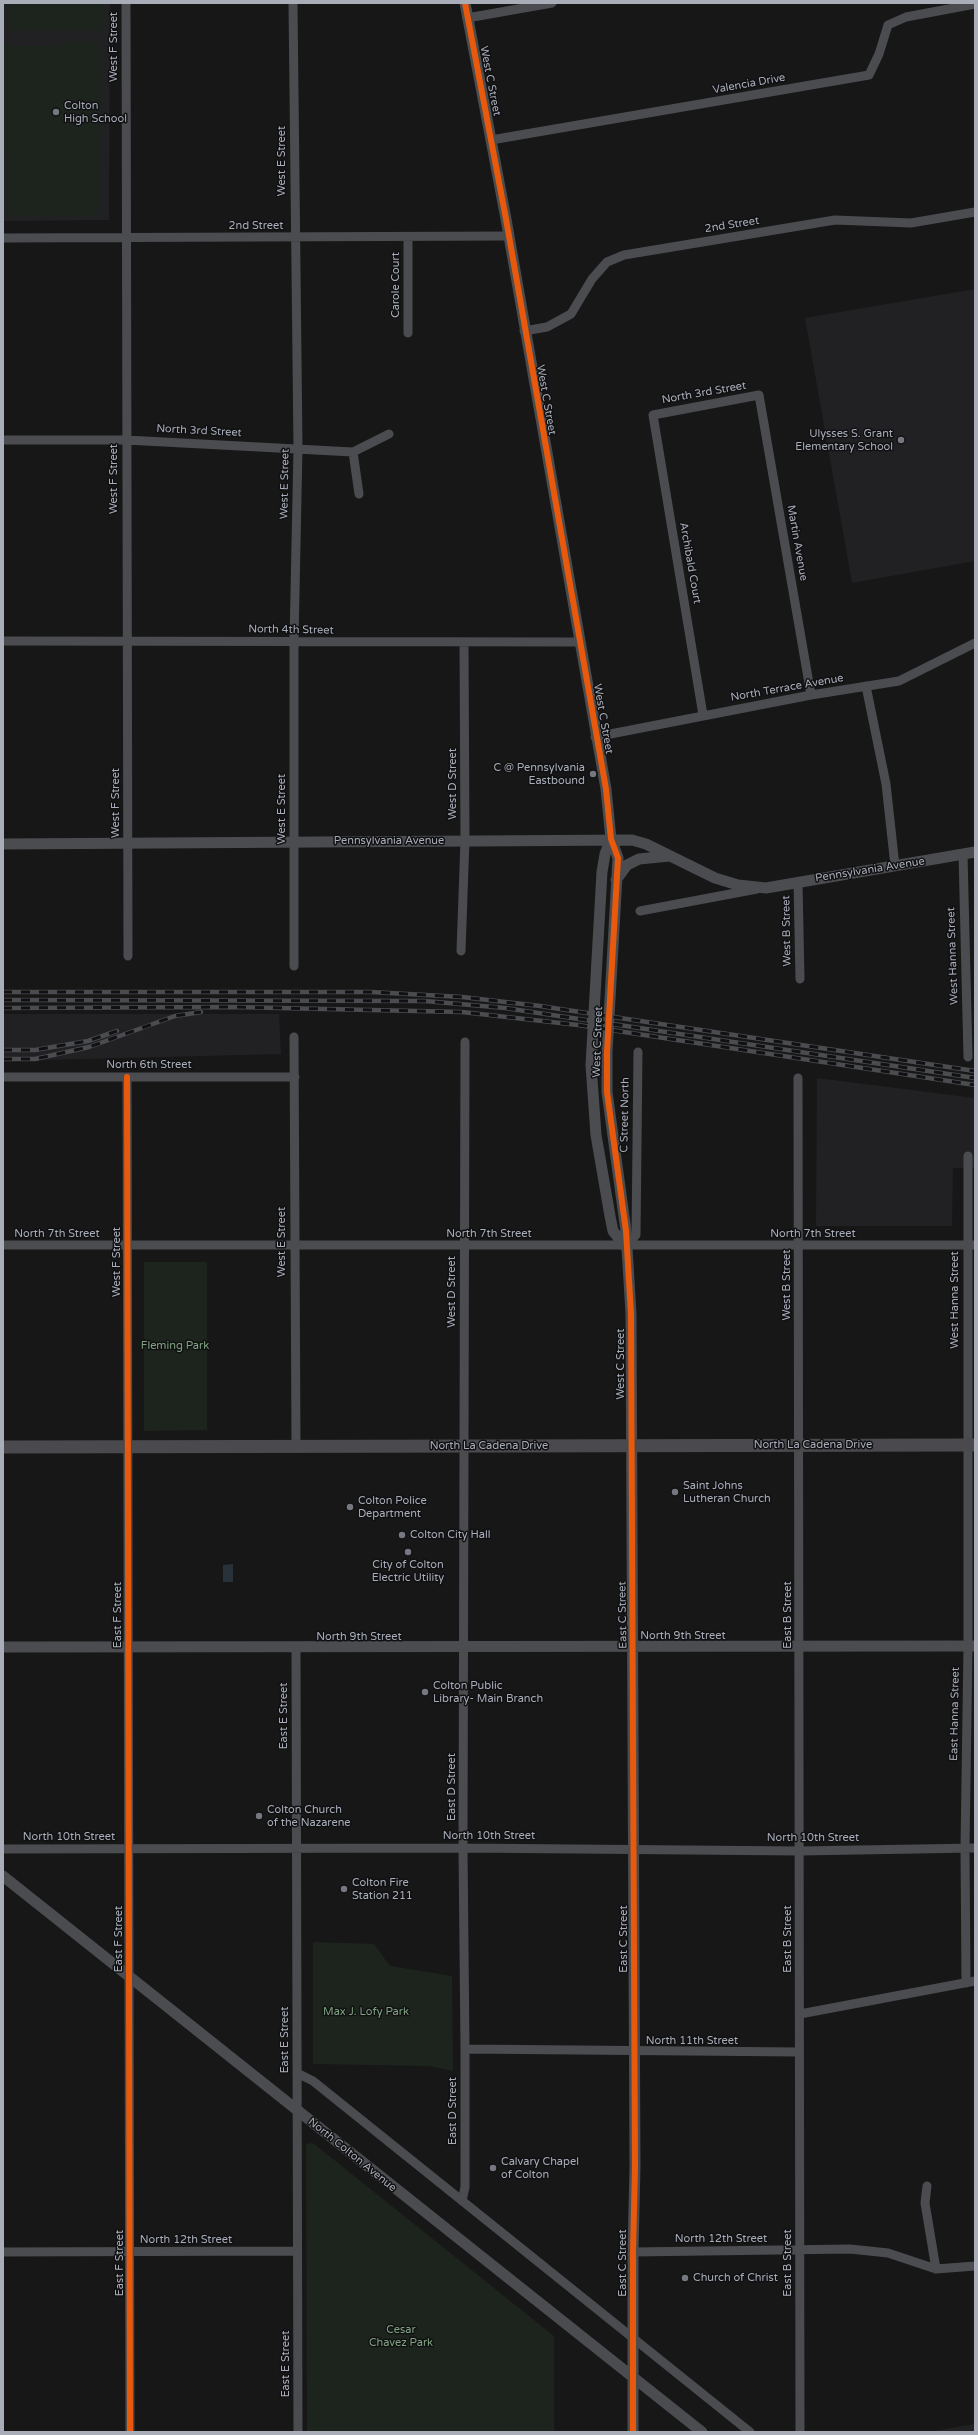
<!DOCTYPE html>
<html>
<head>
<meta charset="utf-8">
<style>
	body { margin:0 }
	#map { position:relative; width:978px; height:2435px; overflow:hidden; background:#171717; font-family:"Varela Round",sans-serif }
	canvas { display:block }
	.frame { position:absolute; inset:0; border:4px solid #a8adb8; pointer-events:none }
</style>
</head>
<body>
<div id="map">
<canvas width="978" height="2435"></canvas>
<div class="frame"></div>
</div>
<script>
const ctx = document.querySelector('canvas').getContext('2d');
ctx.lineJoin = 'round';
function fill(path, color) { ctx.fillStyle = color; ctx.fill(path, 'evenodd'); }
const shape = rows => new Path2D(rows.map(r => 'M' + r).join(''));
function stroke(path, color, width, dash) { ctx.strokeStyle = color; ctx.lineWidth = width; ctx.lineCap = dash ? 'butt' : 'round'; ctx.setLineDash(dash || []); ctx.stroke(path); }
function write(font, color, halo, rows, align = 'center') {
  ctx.font = font + ' "Varela Round",sans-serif'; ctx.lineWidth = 3; ctx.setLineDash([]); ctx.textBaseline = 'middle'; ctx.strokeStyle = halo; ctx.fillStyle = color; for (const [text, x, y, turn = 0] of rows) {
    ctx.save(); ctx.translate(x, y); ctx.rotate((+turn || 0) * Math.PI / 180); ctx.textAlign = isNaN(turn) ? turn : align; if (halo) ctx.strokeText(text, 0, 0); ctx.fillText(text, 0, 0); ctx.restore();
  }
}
const built = shape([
	[3,3,110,3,109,220,3,221],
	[975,289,975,561,852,583,805,318],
	[3,1014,279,1014,281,1054,3,1061],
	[817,1078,975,1098,975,1168,953,1168,952,1226,816,1226],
	[975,2424,975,2432,929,2432]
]);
const green = shape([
	[7,3,104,3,104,31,7,31],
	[65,41,95,41,102,50,100,210,94,216,8,215,8,148,3,148,3,46,62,46],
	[144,1262,207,1262,207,1430,144,1431],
	[313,1942,374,1944,390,1966,452,1976,453,2071,429,2066,313,2064],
	[313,2143,554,2336,554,2432,307,2432,306,2144]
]);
const water = shape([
	[233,1564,233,1582,223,1582,223,1565]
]);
const minor = shape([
	[126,3,128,956],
	[293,3,298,448,294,641,294,966],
	[467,18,552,3],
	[491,140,869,75,879,54,888,25,906,17,975,4],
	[3,238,508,236],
	[524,331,547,327,571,314,592,279,607,262,624,255,835,220,911,223,975,212],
	[408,333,408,237],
	[3,440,126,440,353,452,389,434],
	[353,452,359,494],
	[3,641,579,642],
	[866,686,886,784,895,866],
	[703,715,653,415,759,395,811,695],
	[595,737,811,695,899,681,975,643],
	[963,854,968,1057],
	[798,882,800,979],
	[640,911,757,889],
	[461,951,465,840,464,642],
	[294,1037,296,1446],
	[3,1077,295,1077],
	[127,1077,130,2432],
	[798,1078,800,2432],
	[3,1245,975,1245],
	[625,1246,636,1235,638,1052],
	[296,1647,298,2432],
	[3,1849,463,1848,800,1851,975,1848],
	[966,1983,965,1848,968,1646,968,1156],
	[800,2014,975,1981],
	[465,2049,799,2052],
	[297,2073,313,2081,750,2432],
	[927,2186,925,2203,936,2269],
	[462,2201,465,2187,465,2049,463,1848,465,1042],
	[3,2252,297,2251],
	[633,2252,850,2249,888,2253,936,2269,975,2266]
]);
const tertiary = shape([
	[465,3,506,219,606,789,611,839,618,858,607,1052,607,1092,626,1231,631,1314,635,2167,633,2252,633,2432],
	[611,839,605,854,602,872,591,1065,596,1135,610,1216,613,1231,625,1246],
	[3,844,632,840,646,844,715,878,738,885,766,888,975,852],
	[616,880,627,865,639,859,670,856],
	[3,1647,975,1646],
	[3,1876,702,2432]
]);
const secondary = shape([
	[3,1447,975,1445]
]);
const rail = shape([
	[3,992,371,992,462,997,540,1006,975,1071],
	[3,1000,425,1001,505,1008,975,1078],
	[3,1008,234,1007,462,1012,578,1025,975,1085],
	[3,1050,35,1050,88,1041,117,1031],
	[3,1059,35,1059,89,1047,175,1016,201,1012]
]);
const cycleway = shape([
	[465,3,506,219,606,789,611,839,618,858,607,1052,607,1092,626,1231,631,1314,635,2167,633,2252,633,2432],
	[127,1077,130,2432]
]);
const markers = [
	[56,112,4,"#757880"],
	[901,440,4,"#757880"],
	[593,774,4,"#757880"],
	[675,1492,4,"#757880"],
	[350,1507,4,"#757880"],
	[402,1535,4,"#757880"],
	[408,1552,4,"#757880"],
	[425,1692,4,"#757880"],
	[259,1816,4,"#757880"],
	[344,1889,4,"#757880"],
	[493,2168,4,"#757880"],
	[685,2278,4,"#757880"]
];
const streetNames = [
	["West F Street",114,47,-90],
	["West C Street",490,81,79],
	["Valencia Drive",749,84,-10],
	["West E Street",282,161,-90],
	["2nd Street",732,225,-9],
	["2nd Street",256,226],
	["Carole Court",396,285,-90],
	["North 3rd Street",704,393,-10],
	["West C Street",546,400,80],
	["North 3rd Street",199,431,3],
	["West F Street",114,479,-90],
	["West E Street",285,484,-89],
	["Martin Avenue",797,543,80],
	["Archibald Court",690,563,80],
	["North 4th Street",291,630,1],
	["North Terrace Avenue",787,688,-10],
	["West C Street",603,719,80],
	["West D Street",453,784,-90],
	["West F Street",116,803,-90],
	["West E Street",282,809,-90],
	["Pennsylvania Avenue",389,841],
	["Pennsylvania Avenue",870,870,-9],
	["West B Street",787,931,-91],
	["West Hanna Street",953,956,-92],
	["West C Street",598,1042,-88],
	["North 6th Street",149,1065],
	["C Street North",625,1115,-89],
	["North 7th Street",57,1234],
	["North 7th Street",489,1234],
	["North 7th Street",813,1234],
	["West E Street",282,1242,-90],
	["West F Street",117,1262,-90],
	["West B Street",787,1285,-90],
	["West D Street",452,1292,-90],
	["West Hanna Street",955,1300,-90],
	["West C Street",621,1364,-90],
	["North La Cadena Drive",813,1445],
	["North La Cadena Drive",489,1446],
	["East F Street",118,1615,-90],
	["East C Street",623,1615,-91],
	["East B Street",788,1615,-90],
	["North 9th Street",683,1636],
	["North 9th Street",359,1637],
	["East Hanna Street",955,1714,-89],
	["East E Street",284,1716,-90],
	["East D Street",452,1787,-90],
	["North 10th Street",489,1836],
	["North 10th Street",69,1837],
	["North 10th Street",813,1838],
	["East F Street",119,1939,-90],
	["East C Street",624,1939,-90],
	["East B Street",788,1939,-90],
	["East E Street",285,2040,-90],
	["North 11th Street",692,2041],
	["East D Street",453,2111,-90],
	["North Colton Avenue",352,2155,39],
	["North 12th Street",721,2239],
	["North 12th Street",186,2240],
	["East F Street",120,2263,-90],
	["East C Street",623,2263,-90],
	["East B Street",788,2263,-90],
	["East E Street",286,2364,-90]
];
const poiNames = [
	["Colton",64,106],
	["High School",64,119],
	["Ulysses S. Grant",893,434,"right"],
	["Elementary School",893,447,"right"],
	["C @ Pennsylvania",585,768,"right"],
	["Eastbound",585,781,"right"],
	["Saint Johns",683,1486],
	["Lutheran Church",683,1499],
	["Colton Police",358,1501],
	["Department",358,1514],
	["Colton City Hall",410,1535],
	["City of Colton",408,1565,"center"],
	["Electric Utility",408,1578,"center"],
	["Colton Public",433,1686],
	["Library- Main Branch",433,1699],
	["Colton Church",267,1810],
	["of the Nazarene",267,1823],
	["Colton Fire",352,1883],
	["Station 211",352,1896],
	["Calvary Chapel",501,2162],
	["of Colton",501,2175],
	["Church of Christ",693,2278]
];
const parkNames = [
	["Fleming Park",175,1346],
	["Max J. Lofy Park",366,2012],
	["Cesar",401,2330],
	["Chavez Park",401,2343]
];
fill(built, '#212123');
fill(green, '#1d241e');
fill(water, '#2a3239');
stroke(minor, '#4b4c50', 9);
stroke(tertiary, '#4b4c50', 11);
stroke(secondary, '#4a4a4e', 13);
stroke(rail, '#4b4c4f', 4.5);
stroke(rail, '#111113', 3, [9]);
stroke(cycleway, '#e8590c', 6);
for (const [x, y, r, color] of markers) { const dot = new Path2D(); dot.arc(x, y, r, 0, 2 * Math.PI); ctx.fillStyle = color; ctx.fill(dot); stroke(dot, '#111113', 1.5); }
write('11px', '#a8adb8', '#111113', streetNames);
write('11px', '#a8adb8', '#111113', poiNames, 'left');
write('11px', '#7fa381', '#111113', parkNames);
</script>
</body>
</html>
